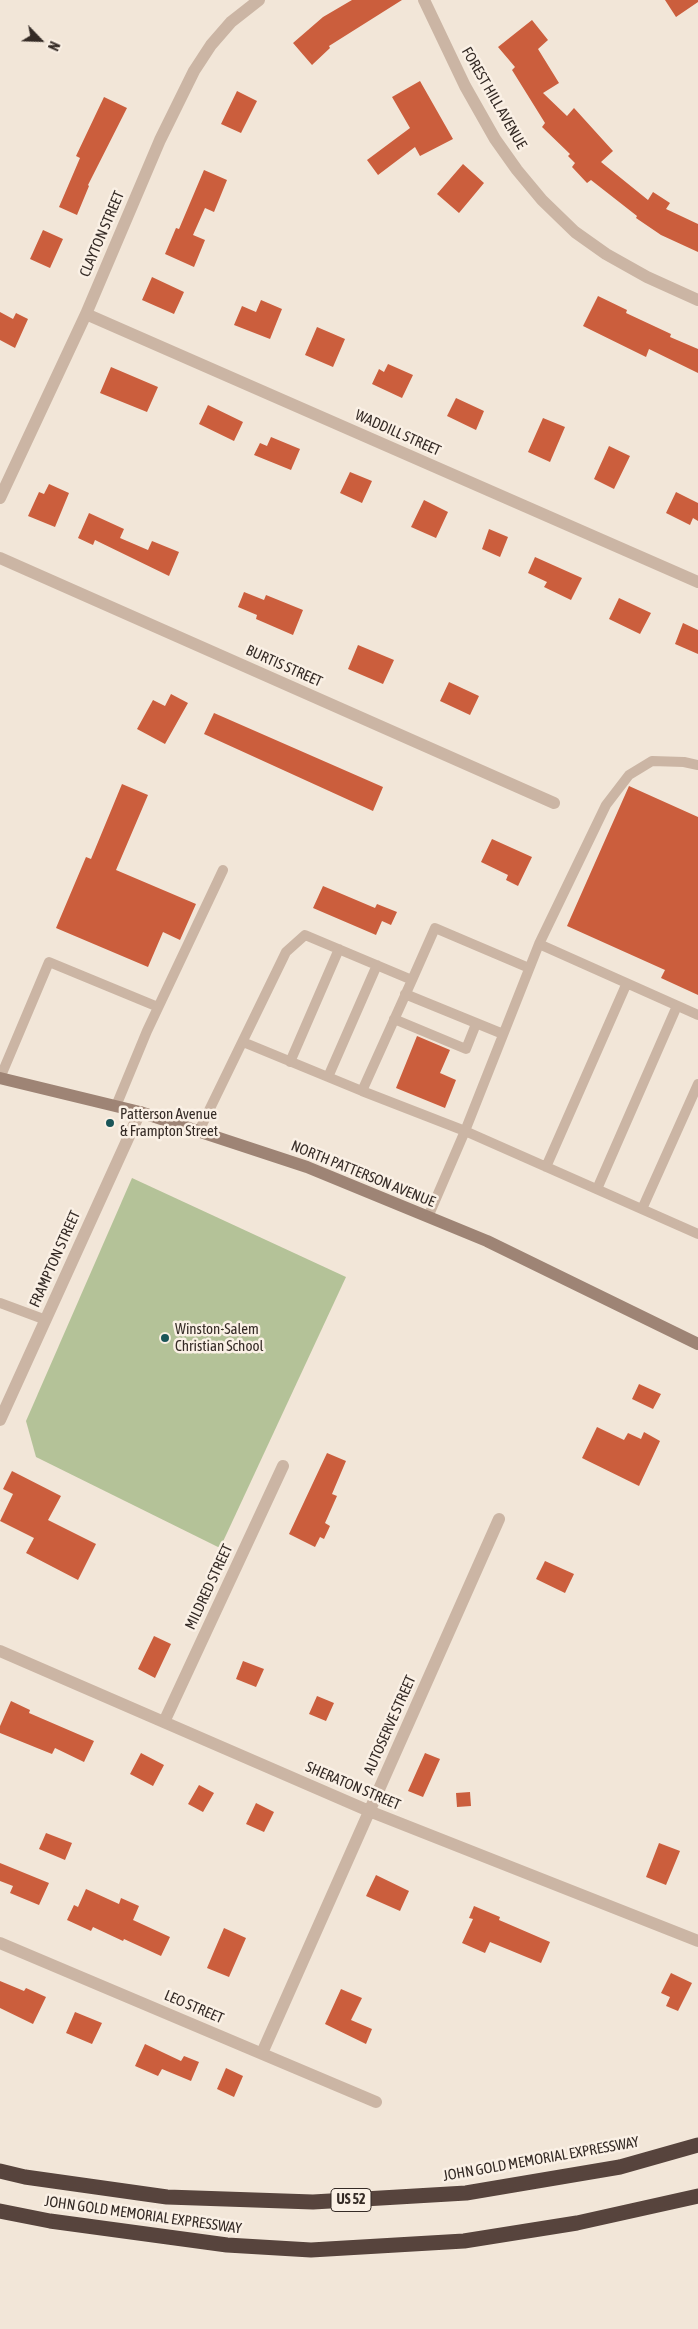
<!DOCTYPE html>
<html>
<head>
<meta charset="utf-8">
<style>
	body { margin:0 }
	#map { position:relative; width:698px; height:2329px; overflow:hidden; background:#f2e6d8; font-family:"Asap Condensed",sans-serif }
	canvas { display:block }
	.north { position:absolute; left:15px; top:15px; width:50px; height:50px; -webkit-text-stroke:4px #faf0e5; paint-order:stroke; rotate:114deg; font-size:14px; font-weight:700; line-height:20px; text-align:center; color:#352b26 }
	.north::after { content:''; display:block; margin:auto; width:18px; height:22px; background:#352b26; clip-path:polygon(50% 0,100% 100%,50% 72%,0 100%) }
</style>
</head>
<body>
<div id="map">
<canvas width="698" height="2329"></canvas>
<div class="north">N</div>
</div>
<script>
const ctx = document.querySelector('canvas').getContext('2d');
ctx.lineJoin = 'round';
function fill(path, color) { ctx.fillStyle = color; ctx.fill(path, 'evenodd'); }
const shape = rows => new Path2D(rows.map(r => 'M' + r).join(''));
function stroke(path, color, width, dash) { ctx.strokeStyle = color; ctx.lineWidth = width; ctx.lineCap = dash ? 'butt' : 'round'; ctx.setLineDash(dash || []); ctx.stroke(path); }
function write(font, color, halo, rows, align = 'center') {
  ctx.font = font + ' "Asap Condensed",sans-serif'; ctx.lineWidth = 5; ctx.setLineDash([]); ctx.textBaseline = 'middle'; ctx.strokeStyle = halo; ctx.fillStyle = color; for (const [text, x, y, turn = 0] of rows) {
    ctx.save(); ctx.translate(x, y); ctx.rotate((+turn || 0) * Math.PI / 180); ctx.textAlign = isNaN(turn) ? turn : align; if (halo) ctx.strokeText(text, 0, 0); ctx.fillText(text, 0, 0); ctx.restore();
  }
}
const green = shape([
	[132,1178,346,1277,220,1548,36,1457,26,1421]
]);
const building = shape([
	[352,0,402,0,329,46,330,48,312,65,293,43,323,17],
	[665,0,698,0,698,2,676,17],
	[532,20,548,40,538,49,559,83,543,93,567,116,574,108,613,151,601,162,648,200,653,192,670,203,666,209,698,224,698,252,661,235,636,218,637,216,591,180,587,183,572,167,575,163,568,156,570,154,542,127,545,123,512,70,515,67,498,47],
	[420,81,453,139,420,156,415,147,378,175,367,160,410,128,392,97],
	[237,91,257,101,241,133,221,124],
	[104,97,127,108,88,185,89,186,77,215,59,207,80,158,76,156],
	[463,164,484,183,459,213,437,194],
	[204,170,227,180,214,212,205,208,193,235,205,240,194,267,165,254,176,228,179,229],
	[43,230,63,239,50,268,30,259],
	[152,277,184,292,174,314,142,300],
	[598,296,627,310,626,313,671,334,670,337,698,349,698,373,649,349,646,357,583,326],
	[261,300,282,309,270,339,234,325,242,306,256,312],
	[0,312,13,319,16,313,28,319,15,348,0,340],
	[317,327,345,339,333,367,305,355],
	[388,364,413,375,402,398,372,384,379,369,384,372],
	[111,367,158,387,147,412,100,393],
	[456,398,484,411,476,430,447,416],
	[208,405,243,422,234,441,199,424],
	[543,418,565,427,550,462,528,452],
	[271,437,300,449,291,470,254,455,260,443,267,446],
	[609,446,630,456,614,489,594,479],
	[350,472,372,481,362,503,340,493],
	[49,484,69,493,55,527,28,516,39,492,44,494],
	[676,492,698,503,698,521,693,518,690,525,666,513],
	[424,500,448,512,436,538,411,527],
	[89,513,124,529,120,538,148,550,152,541,179,552,169,576,95,540,93,545,78,538],
	[489,529,508,537,500,557,482,549],
	[535,557,582,578,571,600,544,587,547,582,528,573],
	[244,592,264,600,266,595,303,610,293,635,256,619,257,615,238,607],
	[619,598,651,613,640,634,609,619],
	[683,623,698,630,698,654,675,644],
	[358,645,394,660,383,684,348,669],
	[449,682,479,696,470,715,440,701],
	[171,694,188,703,165,744,137,729,153,700,165,706],
	[214,713,383,787,373,811,204,734],
	[122,784,148,795,116,870,196,904,180,940,163,932,148,967,56,928,86,857,91,859],
	[629,786,698,817,698,995,661,978,665,970,567,926],
	[492,839,532,857,518,886,506,880,508,875,481,862],
	[323,886,375,908,377,904,397,912,391,925,382,921,376,935,313,908],
	[417,1036,450,1050,440,1073,456,1080,445,1108,396,1088],
	[639,1384,661,1394,653,1409,632,1399],
	[597,1427,624,1440,628,1433,641,1439,644,1432,660,1441,639,1486,582,1458],
	[327,1453,346,1461,332,1494,337,1496,325,1523,330,1526,324,1539,320,1537,315,1547,289,1534],
	[12,1471,61,1496,48,1520,96,1544,78,1580,26,1553,34,1538,0,1521,13,1494,3,1489],
	[545,1561,574,1574,565,1593,536,1579],
	[154,1636,171,1644,155,1678,138,1669],
	[243,1661,264,1669,256,1687,236,1679],
	[317,1696,334,1703,326,1721,309,1714],
	[11,1701,30,1710,29,1713,94,1741,84,1762,55,1748,52,1754,0,1733,0,1726],
	[141,1753,164,1765,153,1786,130,1774],
	[425,1753,440,1759,423,1797,408,1791],
	[199,1785,214,1793,203,1812,188,1804],
	[470,1792,471,1806,457,1807,456,1793],
	[256,1803,274,1812,264,1832,246,1824],
	[46,1833,72,1843,65,1860,39,1849],
	[659,1843,680,1851,666,1885,646,1877],
	[0,1863,49,1883,39,1905,10,1893,13,1886,0,1881],
	[376,1875,409,1891,400,1911,366,1896],
	[86,1889,119,1904,121,1898,139,1906,133,1920,170,1937,161,1956,124,1939,123,1941,93,1927,91,1931,67,1920,74,1905,78,1907],
	[474,1906,500,1917,499,1920,550,1942,541,1963,490,1942,485,1953,462,1943,473,1919,469,1918],
	[224,1928,246,1938,229,1977,207,1968],
	[671,1973,692,1983,678,2011,666,2006,670,1997,661,1993],
	[0,1981,24,1991,26,1988,46,1997,33,2024,0,2008],
	[341,1989,362,1998,351,2020,372,2029,366,2044,325,2024],
	[75,2012,102,2023,92,2044,66,2033],
	[145,2044,181,2061,184,2056,199,2062,191,2081,162,2069,158,2076,135,2066],
	[226,2068,243,2076,234,2097,217,2089]
]);
const lane = shape([
	[698,765,684,762,652,761,629,775,606,805,539,944,465,1131,698,1234],
	[539,944,698,1015],
	[412,980,435,928,529,968],
	[405,994,503,1034],
	[394,1019,466,1049,476,1024],
	[243,1042,362,1091],
	[290,1062,339,949],
	[328,1077,377,965],
	[0,1078,49,962,158,1007],
	[116,1106,147,1031,223,870],
	[199,1131,286,952,305,935,412,980,362,1091,465,1131,428,1217],
	[546,1167,626,985],
	[597,1189,677,1006],
	[642,1209,698,1084],
	[0,1303,46,1320]
]);
const street = shape([
	[424,0,465,86,495,139,517,170,542,200,575,232,606,254,647,277,698,300],
	[86,314,698,582],
	[0,498,86,314,160,140,194,71,211,45,231,22,259,0],
	[0,558,554,803],
	[0,1420,140,1112],
	[0,1651,369,1811,698,1941],
	[164,1722,283,1466],
	[0,1943,376,2102],
	[262,2053,499,1519]
]);
const secondary = shape([
	[0,1078,140,1112,307,1167,487,1241,698,1344]
]);
const highway = shape([
	[0,2171,25,2177,167,2197,313,2202,466,2193,620,2167,698,2145],
	[0,2211,50,2221,227,2245,311,2250,464,2241,577,2223,698,2196]
]);
const markers = [
	[110,1123,5,"#1a5558"],
	[165,1338,5,"#1a5558"]
];
const shields = [
	[351,2200,40]
];
const shieldNames = [
	["US 52",351,2200]
];
const streetNames = [
	["FOREST HILL AVENUE",494,98,60],
	["CLAYTON STREET",102,234,-67],
	["WADDILL STREET",398,433,24],
	["BURTIS STREET",284,666,24],
	["NORTH PATTERSON AVENUE",363,1174,22],
	["FRAMPTON STREET",55,1259,-66],
	["MILDRED STREET",209,1587,-65],
	["AUTOSERVE STREET",390,1725,-66],
	["SHERATON STREET",353,1786,23],
	["LEO STREET",194,2007,23],
	["JOHN GOLD MEMORIAL EXPRESSWAY",541,2159,-10],
	["JOHN GOLD MEMORIAL EXPRESSWAY",143,2215,8]
];
const poiNames = [
	["Patterson Avenue",120,1114],
	["& Frampton Street",120,1131],
	["Winston-Salem",175,1329],
	["Christian School",175,1346]
];
fill(green, '#b4c298');
fill(building, '#cb5e3d');
stroke(lane, '#cbb5a4', 10);
stroke(street, '#cbb5a4', 12);
stroke(secondary, '#9e8475', 12);
stroke(highway, '#57443d', 15);
for (const [x, y, r, color] of markers) { const dot = new Path2D(); dot.arc(x, y, r, 0, 2 * Math.PI); ctx.fillStyle = color; ctx.fill(dot); stroke(dot, '#faf0e5', 2); }
for (const [x, y, w] of shields) { const box = new Path2D(); box.roundRect(x - w / 2, y - 11.5, w, 23, 4); ctx.fillStyle = '#faf0e5'; ctx.fill(box); stroke(box, '#352b26', 1); }
write('bold 14px', '#352b26', null, shieldNames);
write('15px', '#352b26', '#faf0e5', streetNames);
write('15px', '#352b26', '#faf0e5', poiNames, 'left');
</script>
</body>
</html>
